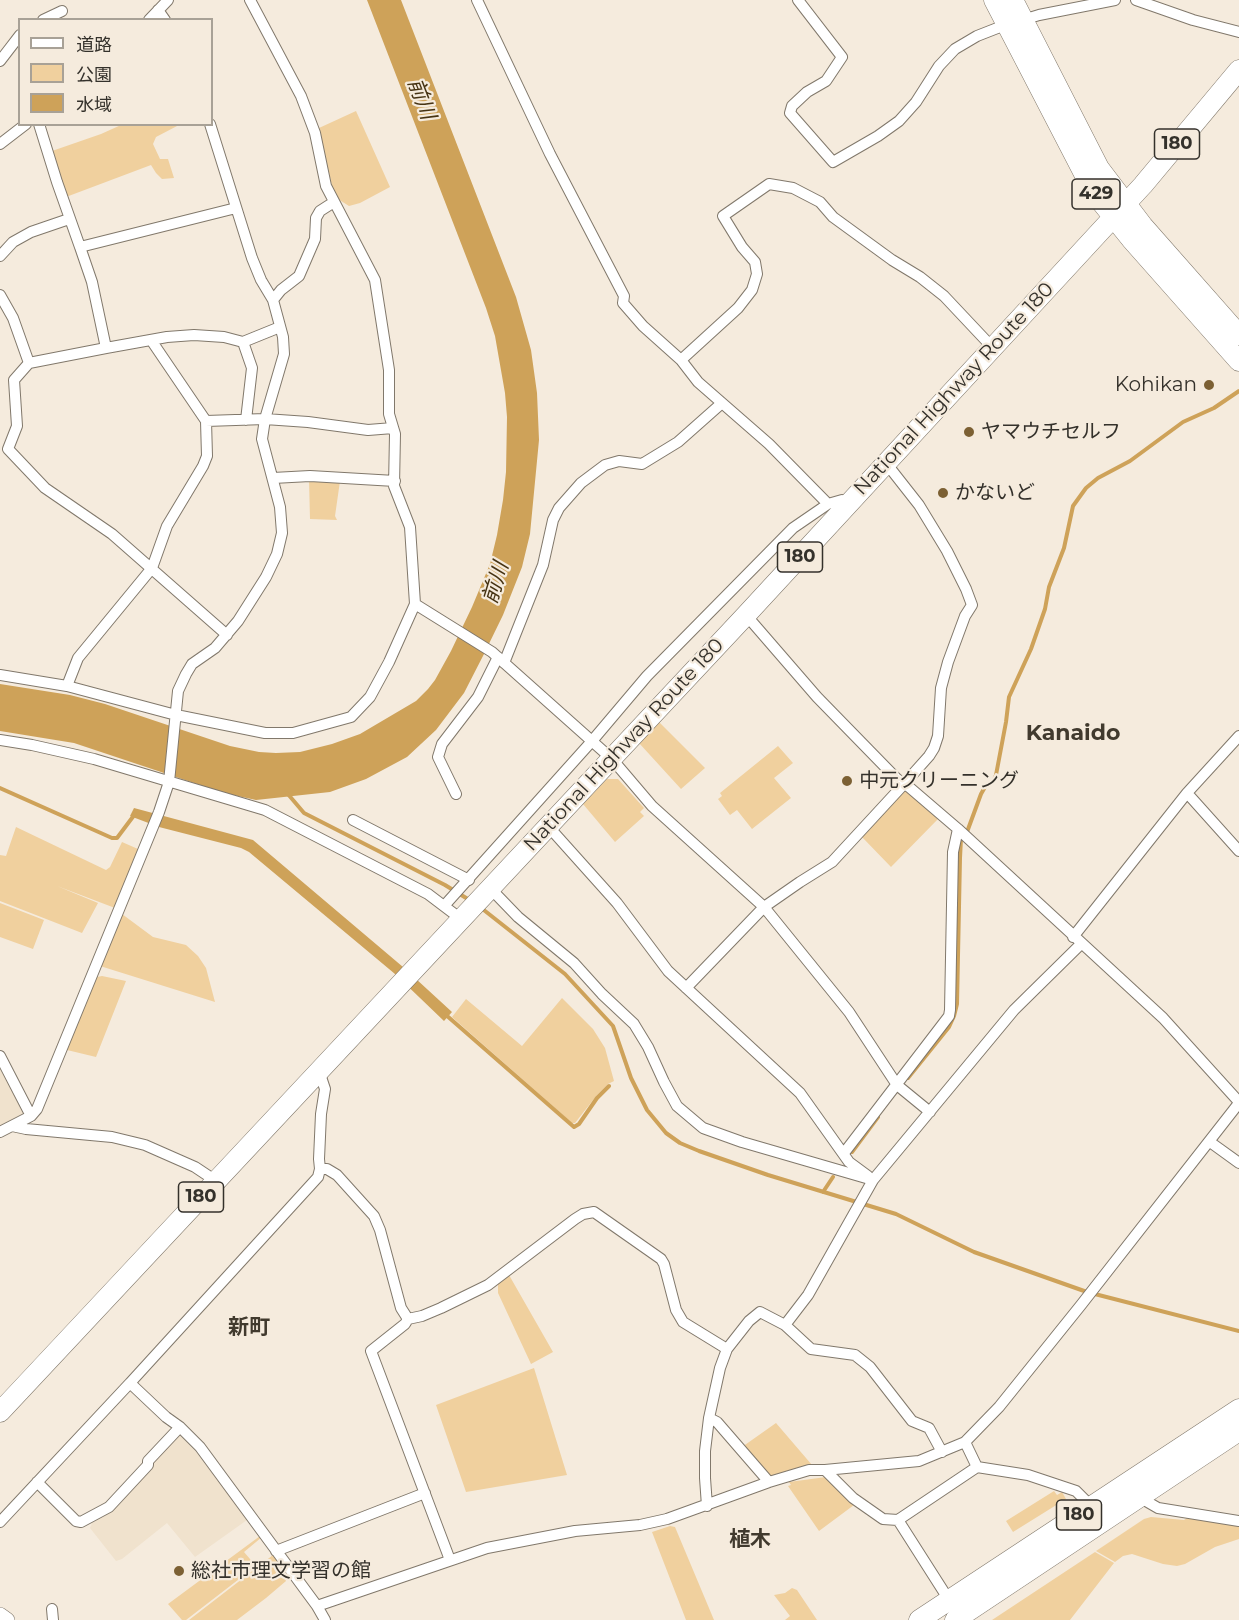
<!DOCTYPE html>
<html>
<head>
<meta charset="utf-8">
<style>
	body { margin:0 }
	#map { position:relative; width:1239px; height:1620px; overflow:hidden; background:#f5ebdd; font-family:Montserrat,"Noto Sans JP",sans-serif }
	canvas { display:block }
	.legend { position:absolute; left:18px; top:18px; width:195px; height:108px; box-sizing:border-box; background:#f5ebdd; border:2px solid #a8a196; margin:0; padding:8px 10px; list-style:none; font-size:18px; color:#34312b }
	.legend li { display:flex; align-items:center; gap:12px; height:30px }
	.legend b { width:30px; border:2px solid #a8a196 }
</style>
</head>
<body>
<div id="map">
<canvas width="1239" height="1620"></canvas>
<ul class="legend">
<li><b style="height:8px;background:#fff"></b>道路</li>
<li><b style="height:16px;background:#f0d09e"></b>公園</li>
<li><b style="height:16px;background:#cea259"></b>水域</li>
</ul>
</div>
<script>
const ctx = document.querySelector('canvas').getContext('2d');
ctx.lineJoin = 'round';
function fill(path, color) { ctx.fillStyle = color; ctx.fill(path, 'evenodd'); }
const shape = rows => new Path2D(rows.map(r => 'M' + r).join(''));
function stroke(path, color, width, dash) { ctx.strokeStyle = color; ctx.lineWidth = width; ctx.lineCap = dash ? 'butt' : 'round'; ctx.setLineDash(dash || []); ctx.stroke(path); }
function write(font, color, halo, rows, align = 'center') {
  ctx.font = font + ' Montserrat,"Noto Sans JP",sans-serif'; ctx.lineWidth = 4.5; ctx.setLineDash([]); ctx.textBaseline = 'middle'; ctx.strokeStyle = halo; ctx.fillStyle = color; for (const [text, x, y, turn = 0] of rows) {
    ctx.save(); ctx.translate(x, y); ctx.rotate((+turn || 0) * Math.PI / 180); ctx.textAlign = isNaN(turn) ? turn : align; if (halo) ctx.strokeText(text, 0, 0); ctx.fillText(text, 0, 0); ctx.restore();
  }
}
const built = shape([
	[0,1067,24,1113,0,1126],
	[177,1432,197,1453,247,1520,195,1557,167,1523,122,1559,116,1561,90,1528,92,1523,108,1514,154,1464,151,1461]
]);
const green = shape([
	[356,111,390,187,360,203,349,206,338,199,332,186,319,128],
	[121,125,179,125,156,137,153,144,160,159,168,159,174,178,162,179,156,173,151,165,66,197,52,151,101,134],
	[309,479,340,481,335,516,337,520,310,519],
	[659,722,705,768,681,789,639,743],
	[778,746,793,763,774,778,791,798,752,829,737,810,730,815,718,799,722,796,720,793],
	[607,779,618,779,644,808,640,812,644,816,615,842,583,804],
	[906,790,938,819,891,867,862,837],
	[16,827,106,870,110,867,122,842,138,849,115,908,57,886,98,903,82,933,0,901,0,855,6,856],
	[0,903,44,920,33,949,0,937],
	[122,914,153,937,186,945,198,956,206,968,215,1002,100,966],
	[102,976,126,981,96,1057,67,1050,97,977],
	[562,998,593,1029,605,1048,614,1081,608,1084,597,1095,575,1123,572,1123,452,1017,466,999,522,1046],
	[509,1275,553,1352,531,1364,498,1293,498,1284],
	[534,1368,567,1475,466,1492,436,1405],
	[776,1423,812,1465,769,1478,742,1447],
	[826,1477,854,1505,819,1531,788,1486,791,1485,789,1482],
	[1054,1491,1057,1495,1062,1492,1066,1499,1013,1532,1006,1521],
	[1151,1517,1184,1520,1187,1518,1239,1526,1239,1539,1215,1547,1185,1564,1177,1566,1163,1564,1132,1554,1123,1556,1115,1562,1096,1551,1144,1519],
	[670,1526,675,1527,714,1620,686,1620,652,1532],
	[260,1536,262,1537,244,1552,256,1566,186,1620,182,1620,168,1604],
	[1095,1552,1114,1563,1070,1620,992,1620],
	[273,1555,287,1575,284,1577,286,1581,266,1598,237,1620,189,1620],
	[792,1588,797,1590,817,1620,785,1620,790,1616,774,1595,785,1593]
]);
const water = shape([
	[367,0,401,0,516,297,531,350,537,393,539,440,530,534,522,567,503,615,484,654,464,693,436,730,407,757,366,779,330,792,256,800,224,793,74,743,0,731,0,684,70,695,105,704,230,746,259,752,276,753,300,752,332,744,360,734,416,701,428,689,435,680,451,651,472,607,490,564,497,535,503,500,506,472,507,417,505,393,495,336,486,308],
	[134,808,253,840,403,967,452,1012,444,1021,395,974,249,852,241,848,159,827,130,816]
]);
const stream = shape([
	[0,788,112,838,117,838,135,814],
	[287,793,304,813,445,885,471,901],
	[480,907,565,974,613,1026,631,1078,647,1110,666,1133,680,1143,699,1151,768,1175,896,1214,974,1252,1087,1292,1239,1331],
	[446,1015,574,1127,579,1124,597,1098,609,1086],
	[908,1078,949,1027,954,1016,957,1004,960,858,961,838,967,832,981,794,985,787,994,780,996,775,1006,722,1009,697,1031,649,1045,609,1049,587,1064,548,1073,506,1086,488,1098,478,1130,461,1183,422,1214,408,1239,391],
	[852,1152,878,1117],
	[823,1192,833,1177]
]);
const street = shape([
	[477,0,550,154,624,296,623,303,643,326,681,360],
	[798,0,842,57,826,81,807,92,792,106,790,113,833,162,878,136,899,121,916,102,939,66,955,49,977,36,1000,27,1039,15,1115,0],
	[1136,0,1193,20,1239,32],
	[158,10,165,20],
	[43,20,62,11],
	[149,20,168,0],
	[0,61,20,35],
	[39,124,57,182,80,247],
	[0,144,26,124],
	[0,256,13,242,31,232,69,219],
	[0,295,13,318,29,363],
	[273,300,281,290,299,276,315,239,316,218,320,211,334,202],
	[243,342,252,368,246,420],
	[106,348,167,337,194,335,224,337,243,342,280,327],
	[206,421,265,419,308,422,368,430,393,428],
	[273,478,310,476,395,481],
	[828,504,769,444,698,382,681,360,738,308,752,290,757,274,755,262,742,247,723,216,769,184,793,188,820,202,833,217,892,260,920,277,944,296,992,347],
	[415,604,492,652,612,759,652,806,764,907,849,1012,897,1085,930,1112],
	[746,615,817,697,897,779,909,787,958,829,1163,1018,1239,1102],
	[227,635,112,534,45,488,8,449,17,426,14,380,29,363,106,348,92,282,80,247,236,208],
	[504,663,543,565,553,520,559,508,581,483,605,465,619,461,642,464,678,442,722,403],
	[0,675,67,686,176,715,265,733,293,733,351,717,370,697,389,662,415,604,410,527,394,486,395,434,389,414,389,370,375,280,326,186,315,133,301,96,250,0],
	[67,686,78,658,152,568,167,526,203,466,207,456,206,421,151,340],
	[0,740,32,745,94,759,265,810,428,894,461,919],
	[1187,793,1239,851],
	[456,794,438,757,442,744,478,697,498,657],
	[353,820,469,880],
	[548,826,617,903,668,971,800,1093,849,1162,868,1176],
	[490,888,518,917,574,963,602,994,634,1024,648,1047,664,1082,677,1106,703,1128,742,1142,873,1180],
	[444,906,592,741,647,676,793,528,828,504,842,500,849,503],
	[1073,937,1187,793,1239,736],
	[686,988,764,907,800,882,832,862,904,784,929,756,934,748,938,736,941,688,948,662,965,616,972,605,966,589,947,551,919,505,886,463],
	[0,1056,31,1116],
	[319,1071,325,1089,321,1114,319,1159,320,1169,318,1177,130,1383,166,1417,180,1427,200,1447,317,1606,325,1620],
	[12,1126,26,1129,112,1137,145,1145,195,1167,216,1181],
	[0,1132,31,1116,37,1109,159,812,169,782,178,691,186,674,192,664,215,648,238,621,266,577,277,554,282,533,280,507,262,439,265,419,284,354,283,337,273,300,261,280,252,258,210,124],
	[1210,1142,1239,1163],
	[844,1153,949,1016,950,1010,953,852,958,829],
	[320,1169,327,1169,337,1175,374,1216,380,1230,401,1308,408,1319],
	[785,1325,808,1295,873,1180,1014,1010,1081,944],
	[709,1418,717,1422,769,1482],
	[965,1442,977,1467,1028,1475,1076,1491,1092,1507],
	[825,1470,853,1498,883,1519,898,1520,949,1600,950,1603],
	[37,1482,76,1521,81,1522,109,1507,148,1465,148,1461,180,1427],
	[1139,1497,1158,1508,1239,1521],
	[707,1506,705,1478,705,1451,709,1418,720,1368,727,1349,749,1321,760,1312,785,1325,811,1349,855,1355,870,1367,912,1421,929,1428,942,1452],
	[898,1520,977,1467],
	[0,1522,130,1383],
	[276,1551,425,1493],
	[450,1560,371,1351,405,1324,408,1319,422,1316,441,1308,488,1285,575,1219,583,1214,594,1212,661,1259,664,1264,676,1310,683,1322,727,1349],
	[317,1606,487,1548,575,1531,640,1525,667,1519,769,1482,809,1470,825,1470,919,1461,965,1442,999,1407,1081,1305,1239,1103],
	[52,1609,53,1620]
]);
const secondary = shape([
	[0,1615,7,1620]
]);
const highway = shape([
	[994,0,1094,193,1131,239,1239,361],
	[1013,0,1099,168,1143,226,1239,335],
	[0,1412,746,615,1143,185,1239,70],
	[919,1620,1239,1409],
	[955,1620,1239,1431]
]);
const markers = [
	[1209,385,6,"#7c6033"],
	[969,432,6,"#7c6033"],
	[943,493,6,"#7c6033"],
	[847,781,6,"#7c6033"],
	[179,1571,6,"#7c6033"]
];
const shields = [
	[1177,144,45],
	[1096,194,48],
	[800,557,45],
	[201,1197,45],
	[1079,1515,45]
];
const shieldNames = [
	["180",1177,144],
	["429",1096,194],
	["180",800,557],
	["180",201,1197],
	["180",1079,1515]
];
const poiNames = [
	["Kohikan",1197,385,"right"],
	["ヤマウチセルフ",981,432],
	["かないど",955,493],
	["中元クリーニング",859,781],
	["総社市理文学習の館",191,1571]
];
const streetNames = [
	["National Highway Route 180",954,389,-47],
	["National Highway Route 180",624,745,-47]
];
const waterNames = [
	["前川",421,99,69],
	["前川",496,583,-73]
];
const neighbourhoodNames = [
	["新町",249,1328],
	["植木",750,1540]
];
const quarterNames = [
	["Kanaido",1073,734]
];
fill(built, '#f0e2cd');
fill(green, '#f0d09e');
fill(water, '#cea259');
stroke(stream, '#cea259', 4);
stroke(street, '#81786b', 12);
stroke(secondary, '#81786b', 16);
stroke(highway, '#81786b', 21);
stroke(street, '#fff', 10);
stroke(secondary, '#fff', 15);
stroke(highway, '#fff', 20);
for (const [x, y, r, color] of markers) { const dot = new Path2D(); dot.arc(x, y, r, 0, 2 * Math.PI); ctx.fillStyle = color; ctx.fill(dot); stroke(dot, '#f5ebdd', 2); }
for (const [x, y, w] of shields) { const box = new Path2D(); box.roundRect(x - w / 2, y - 15, w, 30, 4.5); ctx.fillStyle = '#f5ebdd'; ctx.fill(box); stroke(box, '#34312b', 1.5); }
write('bold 18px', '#34312b', null, shieldNames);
write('20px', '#34312b', '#f5ebdd', poiNames, 'left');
write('20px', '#34312b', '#f5ebdd', streetNames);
write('italic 21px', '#463313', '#f5ebdd', waterNames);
write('bold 21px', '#413a2e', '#f5ebdd', neighbourhoodNames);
write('bold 22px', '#413a2e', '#f5ebdd', quarterNames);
</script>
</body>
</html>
